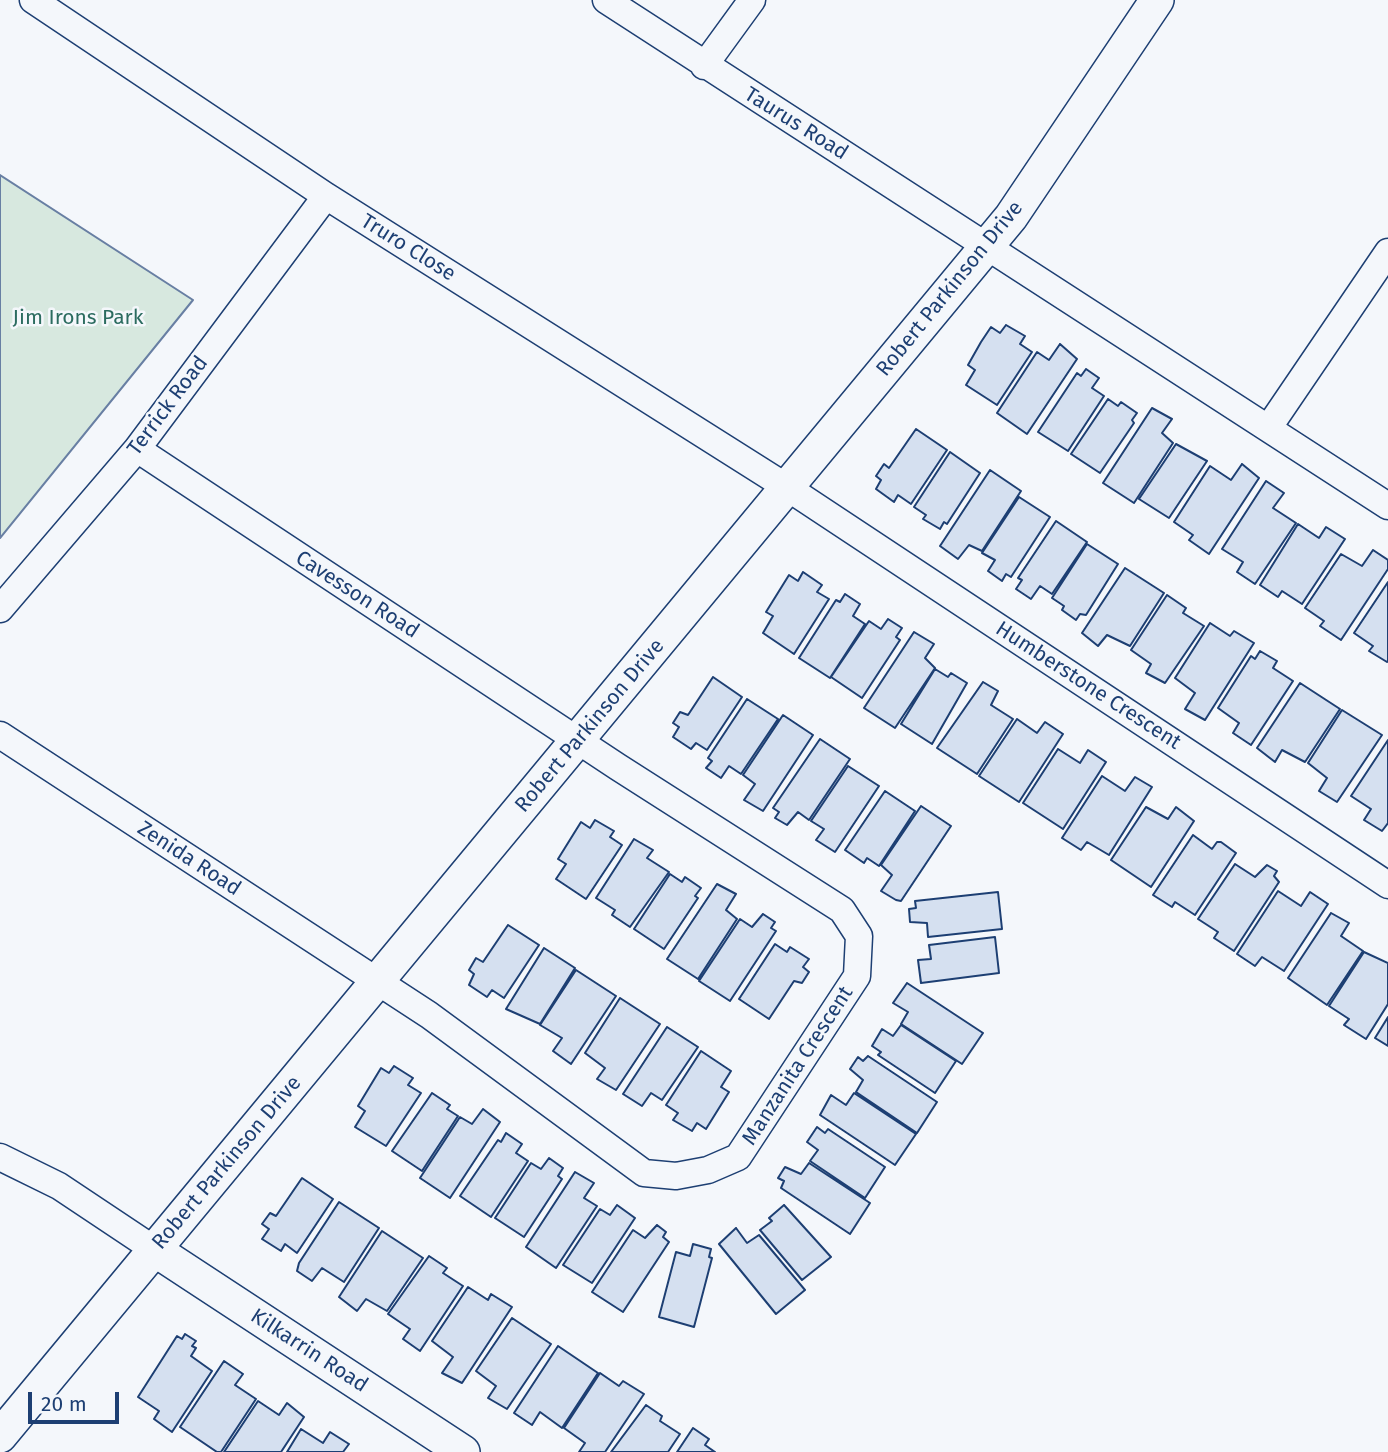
<!DOCTYPE html>
<html>
<head>
<meta charset="utf-8">
<style>
	body { margin:0 }
	#map { position:relative; width:1388px; height:1452px; overflow:hidden; background:#f4f7fb; font-family:"Fira Sans",sans-serif }
	canvas { display:block }
	.scale { position:absolute; left:28px; top:1392px; width:91px; height:32px; box-sizing:border-box; border:4px solid #1d3f73; border-top:0; padding-left:9px; font-size:21px; line-height:24px; white-space:nowrap; color:#1d3f73; -webkit-text-stroke:5px #f4f7fb; paint-order:stroke }
</style>
</head>
<body>
<div id="map">
<canvas width="1388" height="1452"></canvas>
<div class="scale">20 m</div>
</div>
<script>
const ctx = document.querySelector('canvas').getContext('2d');
ctx.lineJoin = 'round';
function fill(path, color) { ctx.fillStyle = color; ctx.fill(path, 'evenodd'); }
const shape = rows => new Path2D(rows.map(r => 'M' + r).join(''));
function stroke(path, color, width, dash) { ctx.strokeStyle = color; ctx.lineWidth = width; ctx.lineCap = dash ? 'butt' : 'round'; ctx.setLineDash(dash || []); ctx.stroke(path); }
function write(font, color, halo, rows, align = 'center') {
  ctx.font = font + ' "Fira Sans",sans-serif'; ctx.lineWidth = 5; ctx.setLineDash([]); ctx.textBaseline = 'middle'; ctx.strokeStyle = halo; ctx.fillStyle = color; for (const [text, x, y, turn = 0] of rows) {
    ctx.save(); ctx.translate(x, y); ctx.rotate((+turn || 0) * Math.PI / 180); ctx.textAlign = isNaN(turn) ? turn : align; if (halo) ctx.strokeText(text, 0, 0); ctx.fillText(text, 0, 0); ctx.restore();
  }
}
const green = shape([
	[0,175,193,300,0,538,0,175]
]);
const building = shape([
	[1006,325,1025,336,1020,344,1032,352,997,405,966,385,975,370,968,365,981,342,991,327,1000,333,1006,325],
	[1060,344,1077,359,1027,434,997,413,1037,352,1049,360,1060,344],
	[1086,369,1099,378,1092,388,1104,396,1068,451,1038,432,1077,373,1081,376,1086,369],
	[1108,399,1118,406,1121,402,1137,413,1132,420,1134,423,1100,473,1071,454,1108,399],
	[1152,408,1172,419,1162,433,1173,443,1134,503,1103,483,1152,408],
	[916,429,947,450,911,504,898,495,894,502,876,489,881,480,876,476,884,464,889,468,916,429],
	[1176,444,1207,461,1169,518,1139,499,1176,444],
	[950,452,980,473,947,524,944,522,940,529,923,519,926,515,914,507,950,452],
	[1242,464,1259,478,1209,554,1189,540,1193,535,1174,522,1210,466,1231,480,1242,464],
	[990,470,1021,491,982,551,969,545,958,559,940,546,990,470],
	[1266,481,1284,493,1273,508,1296,523,1255,584,1237,572,1243,562,1222,549,1266,481],
	[1019,497,1050,517,1011,577,1006,574,1002,581,988,571,995,560,982,553,1019,497],
	[1056,521,1087,542,1052,594,1040,586,1031,599,1016,589,1022,580,1018,578,1056,521],
	[1298,524,1319,538,1326,527,1345,539,1302,604,1282,591,1278,597,1260,585,1298,524],
	[1087,544,1118,564,1086,615,1080,614,1076,620,1062,610,1064,606,1052,598,1087,544],
	[1373,550,1388,560,1388,569,1341,640,1320,626,1324,621,1305,608,1341,554,1362,566,1373,550],
	[1125,568,1164,593,1130,646,1107,635,1098,646,1082,633,1125,568],
	[803,572,822,585,817,592,829,599,794,654,763,633,773,616,766,612,789,575,798,581,803,572],
	[1388,582,1388,661,1387,662,1369,651,1373,646,1354,633,1388,582],
	[845,594,860,604,853,616,865,624,830,678,799,658,836,600,840,602,845,594],
	[1167,595,1186,608,1183,613,1204,626,1165,683,1146,673,1151,664,1131,650,1167,595],
	[888,619,902,628,896,637,900,640,862,698,831,677,869,621,881,629,888,619],
	[1210,623,1230,636,1234,631,1254,643,1205,720,1185,709,1195,693,1175,678,1210,623],
	[914,632,934,644,925,658,935,668,895,728,864,708,914,632],
	[1260,651,1277,661,1273,668,1293,681,1251,745,1233,733,1239,723,1218,708,1251,656,1255,659,1260,651],
	[935,669,948,677,951,673,967,683,932,744,901,724,935,669],
	[713,677,742,697,707,750,696,743,691,749,673,737,679,727,673,723,680,712,688,715,713,677],
	[983,682,998,691,991,705,1013,719,977,774,937,748,983,682],
	[1300,683,1340,709,1305,762,1282,750,1275,762,1257,748,1300,683],
	[747,699,778,719,741,774,729,766,721,778,706,768,712,761,708,758,747,699],
	[1342,710,1382,735,1337,802,1319,791,1327,778,1308,763,1342,710],
	[783,715,813,735,763,811,744,800,755,784,743,775,783,715],
	[1017,719,1037,733,1045,722,1063,734,1019,802,979,776,1017,719],
	[820,739,850,759,809,820,798,812,787,825,775,818,779,812,773,808,820,739],
	[1388,740,1388,823,1382,831,1364,820,1371,809,1351,796,1388,740],
	[1058,749,1080,763,1088,750,1106,762,1063,829,1023,803,1058,749],
	[848,766,879,786,835,852,816,840,824,829,811,821,848,766],
	[1102,776,1125,791,1135,777,1152,787,1109,855,1087,842,1081,850,1062,838,1102,776],
	[885,791,915,811,879,866,867,858,864,863,845,850,885,791],
	[921,806,951,826,901,901,896,900,881,891,892,875,881,865,921,806],
	[1146,807,1168,819,1176,807,1194,821,1151,887,1111,860,1146,807],
	[595,820,614,831,610,837,622,845,586,899,556,879,566,864,558,859,581,822,590,828,595,820],
	[1193,835,1212,849,1217,842,1221,842,1236,853,1195,915,1175,902,1172,907,1153,895,1193,835],
	[634,839,653,850,647,858,669,872,630,927,612,915,615,910,596,898,634,839],
	[1235,864,1255,877,1267,865,1277,871,1274,876,1279,882,1234,951,1214,938,1218,932,1198,919,1235,864],
	[670,874,682,882,685,877,701,888,695,896,698,898,664,949,634,929,670,874],
	[717,884,736,894,726,910,737,919,698,979,667,959,717,884],
	[1278,891,1301,906,1310,892,1328,904,1284,971,1262,957,1255,966,1237,954,1278,891],
	[998,892,1002,929,928,937,927,923,910,922,909,909,916,908,915,901,998,892],
	[1331,913,1349,923,1341,936,1363,951,1327,1005,1288,978,1331,913],
	[763,914,775,922,771,928,776,931,730,1001,699,981,740,919,752,927,763,914],
	[508,925,539,945,504,998,492,990,487,997,469,985,474,974,469,970,476,958,483,962,508,925],
	[995,937,999,973,921,983,918,960,931,959,929,945,995,937],
	[775,944,787,952,790,947,809,959,803,967,809,972,802,983,794,981,769,1019,739,999,775,944],
	[544,948,575,968,540,1024,506,1009,544,948],
	[1364,952,1388,963,1388,1004,1366,1039,1344,1025,1349,1019,1329,1006,1364,952],
	[576,970,616,996,571,1064,553,1051,562,1038,540,1025,576,970],
	[907,983,983,1033,962,1064,901,1024,908,1012,893,1003,907,983],
	[620,998,660,1024,616,1090,597,1079,605,1068,585,1053,620,998],
	[1388,1017,1388,1046,1375,1038,1388,1017],
	[901,1025,956,1061,935,1093,878,1055,881,1052,872,1046,882,1029,893,1036,901,1025],
	[667,1027,698,1047,662,1100,651,1093,642,1106,623,1094,667,1027],
	[701,1051,731,1071,721,1087,729,1092,706,1129,697,1123,692,1131,673,1120,678,1113,666,1105,701,1051],
	[868,1056,937,1102,917,1133,856,1092,863,1080,850,1069,858,1057,863,1061,868,1056],
	[394,1066,413,1078,408,1085,421,1093,386,1146,355,1127,365,1111,358,1106,381,1068,389,1073,394,1066],
	[432,1093,450,1105,447,1109,458,1116,422,1171,392,1151,432,1093],
	[854,1093,916,1134,895,1165,820,1115,831,1095,846,1105,854,1093],
	[483,1109,500,1122,450,1198,420,1178,460,1117,472,1124,483,1109],
	[817,1127,825,1133,828,1129,885,1167,865,1198,810,1161,818,1150,807,1142,817,1127],
	[506,1133,522,1144,516,1153,528,1161,491,1217,460,1196,498,1140,501,1142,506,1133],
	[549,1158,563,1168,558,1176,562,1179,524,1237,495,1218,531,1163,541,1169,549,1158],
	[809,1163,870,1203,850,1234,781,1188,784,1181,778,1178,785,1167,801,1174,809,1163],
	[575,1172,594,1183,584,1198,597,1206,556,1268,526,1247,575,1172],
	[302,1178,333,1199,297,1253,285,1244,281,1251,262,1239,269,1229,262,1224,270,1213,276,1216,302,1178],
	[339,1202,379,1228,344,1282,322,1268,312,1281,297,1271,299,1263,339,1202],
	[617,1205,635,1218,592,1283,563,1265,600,1209,610,1215,617,1205],
	[784,1205,831,1257,802,1280,760,1230,772,1221,769,1218,784,1205],
	[657,1225,666,1232,663,1237,669,1242,623,1312,592,1292,633,1230,645,1238,657,1225],
	[736,1228,747,1243,759,1235,805,1290,776,1314,719,1244,736,1228],
	[382,1231,423,1258,387,1311,366,1299,357,1311,339,1297,382,1231],
	[693,1244,711,1249,709,1257,712,1258,694,1327,659,1317,676,1252,690,1256,693,1244],
	[429,1256,447,1268,443,1273,463,1286,420,1351,403,1339,410,1329,388,1314,429,1256],
	[468,1287,488,1300,491,1294,512,1307,462,1383,442,1373,453,1357,432,1341,468,1287],
	[512,1318,551,1344,507,1409,488,1398,496,1386,476,1371,512,1318],
	[185,1334,196,1341,192,1346,196,1348,191,1356,212,1371,172,1432,154,1419,159,1411,138,1397,177,1336,182,1339,185,1334],
	[558,1346,598,1373,562,1428,540,1412,532,1425,514,1413,558,1346],
	[224,1361,243,1374,235,1385,256,1399,221,1452,217,1452,180,1427,224,1361],
	[600,1373,619,1386,623,1381,644,1394,605,1452,579,1452,585,1443,564,1428,600,1373],
	[258,1401,279,1415,287,1403,304,1417,281,1452,224,1452,258,1401],
	[646,1405,662,1416,660,1421,680,1434,668,1452,611,1452,646,1405],
	[693,1428,709,1439,705,1445,715,1452,677,1452,693,1428],
	[301,1429,323,1443,330,1432,349,1444,343,1452,287,1452,301,1429]
]);
const minor = shape([
	[33,0,326,196,788,488,1388,885],
	[606,0,1388,506],
	[704,66,752,0],
	[1269,427,1388,252],
	[0,609,137,449,326,196],
	[0,735,429,1015,644,1173,676,1176,708,1170,738,1157,857,976,859,936,842,910,618,767,137,449],
	[0,1157,59,1186,155,1250]
]);
const tertiary = shape([
	[155,1250,463,1452],
	[0,1436,1011,217,1157,0]
]);
const streetNames = [
	["Taurus Road",796,124,32],
	["Truro Close",408,248,32],
	["Robert Parkinson Drive",950,289,-51],
	["Terrick Road",168,406,-53],
	["Cavesson Road",357,595,33],
	["Humberstone Crescent",1088,686,33],
	["Robert Parkinson Drive",590,726,-50],
	["Zenida Road",189,859,33],
	["Manzanita Crescent",798,1066,-57],
	["Robert Parkinson Drive",227,1163,-50],
	["Kilkarrin Road",309,1351,33]
];
const parkNames = [
	["Jim Irons Park",78,318]
];
fill(green, '#d7e8df');
stroke(green, '#687fa3', 2);
fill(building, '#d5e0f0');
stroke(building, '#1d3f73', 2);
stroke(minor, '#1d3f73', 29);
stroke(tertiary, '#1d3f73', 36);
stroke(minor, '#f4f7fb', 26);
stroke(tertiary, '#f4f7fb', 33);
write('21px', '#1d3f73', '#f4f7fb', streetNames);
write('21px', '#2c6c60', '#f4f7fb', parkNames);
</script>
</body>
</html>
